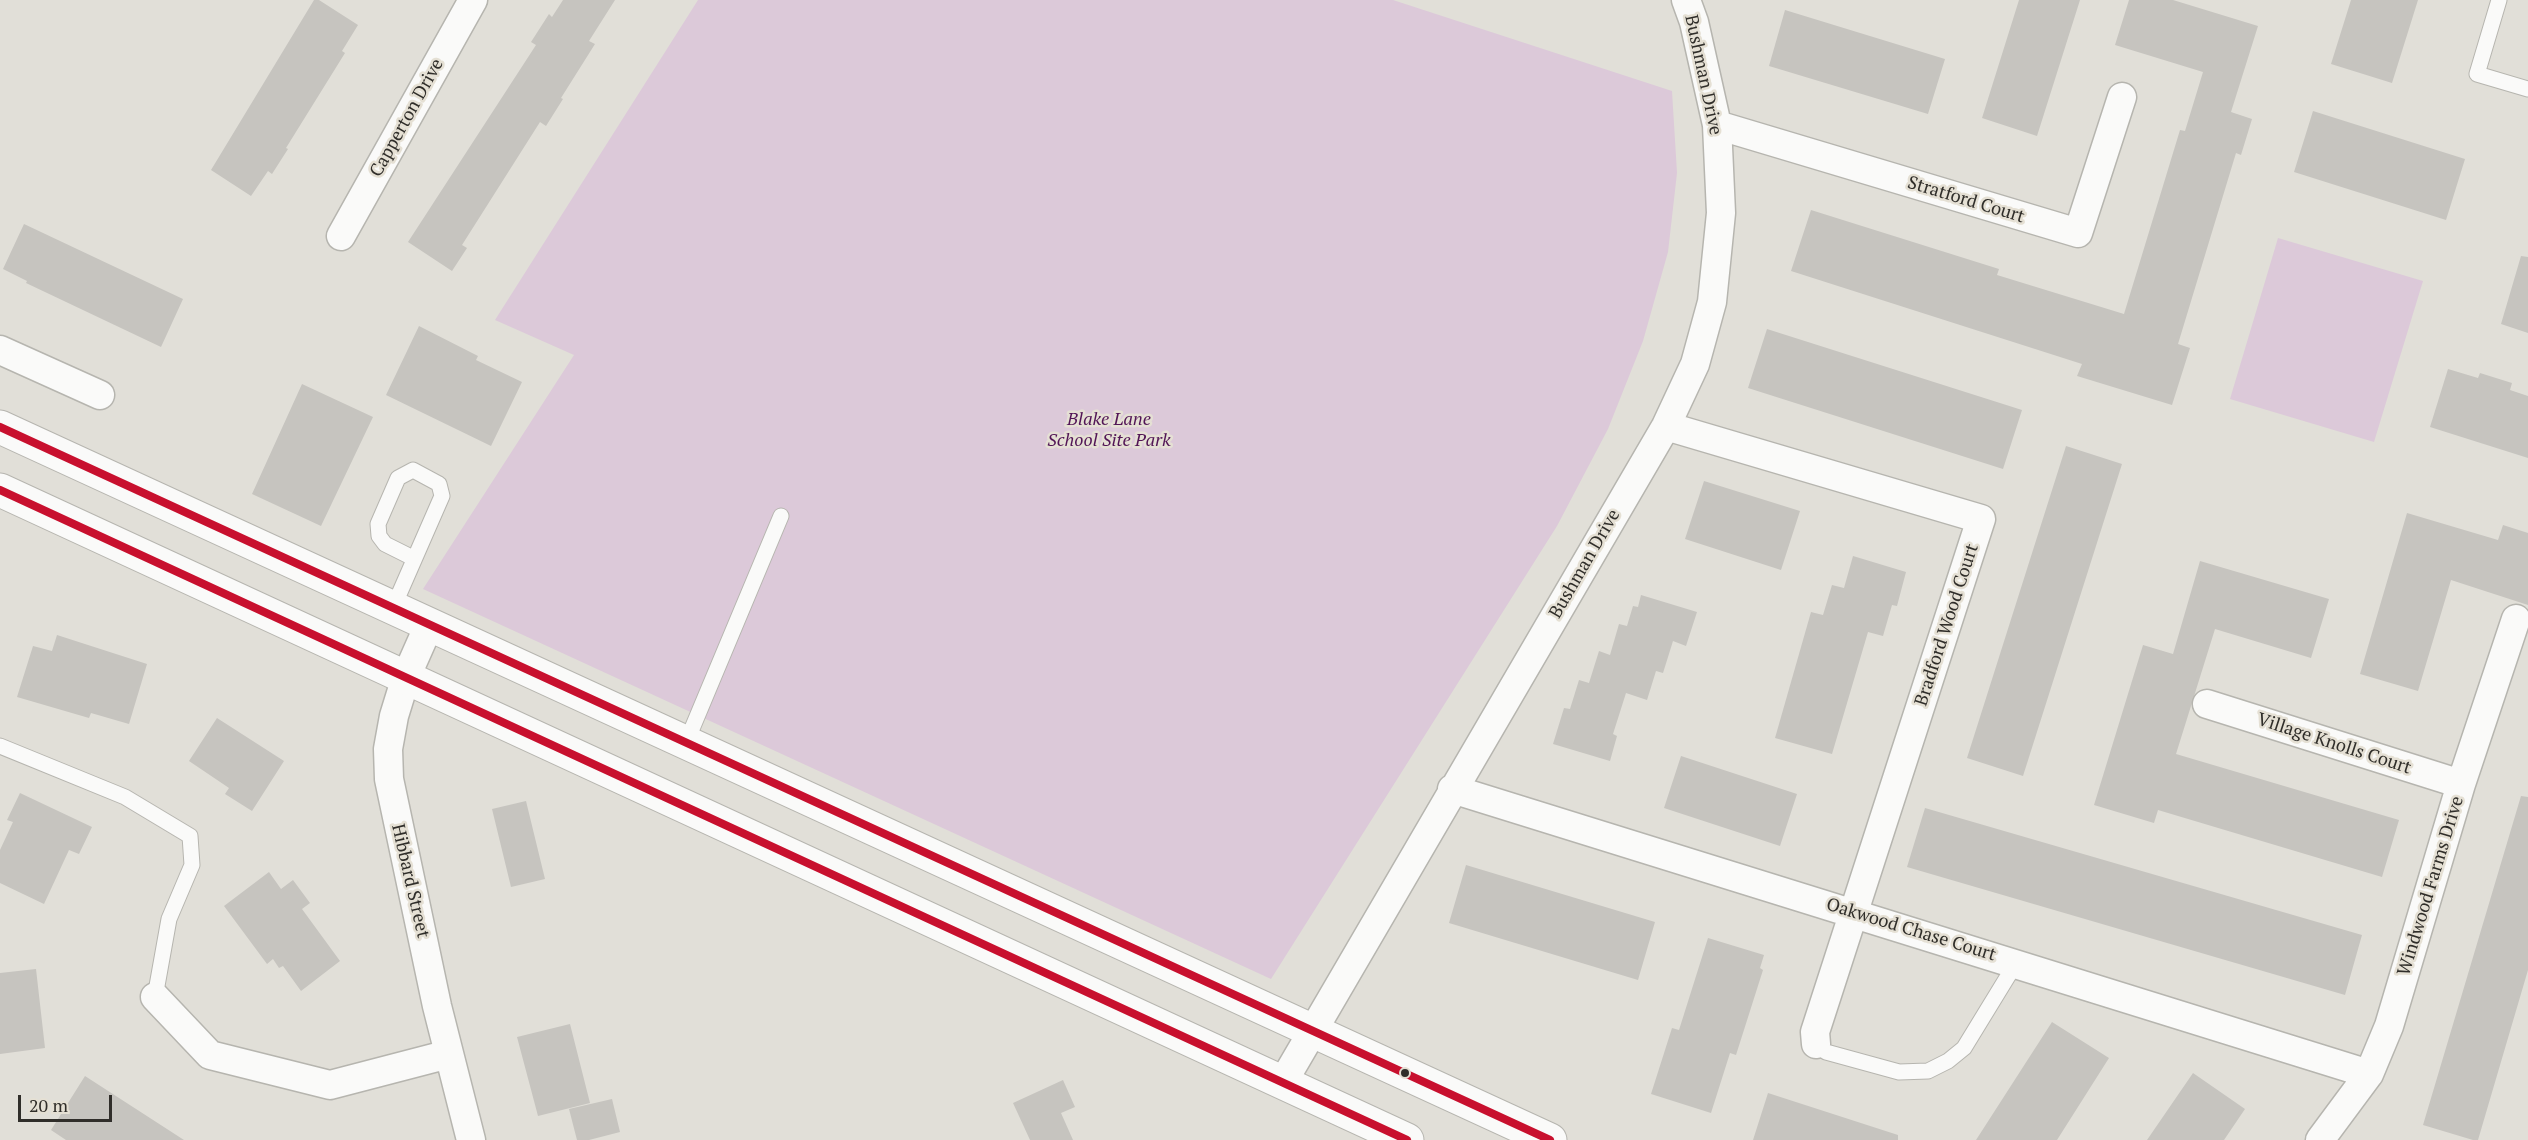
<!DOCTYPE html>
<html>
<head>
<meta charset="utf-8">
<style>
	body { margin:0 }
	#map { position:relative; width:2528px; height:1140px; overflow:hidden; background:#e1dfd8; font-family:"PT Serif",serif }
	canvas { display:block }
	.scale { position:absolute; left:18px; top:1095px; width:94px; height:27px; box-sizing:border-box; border:3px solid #302e2a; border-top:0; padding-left:8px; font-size:18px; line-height:21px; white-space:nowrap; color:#302e2a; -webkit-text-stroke:4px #e5e0d4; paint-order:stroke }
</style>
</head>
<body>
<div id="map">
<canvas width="2528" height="1140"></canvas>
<div class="scale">20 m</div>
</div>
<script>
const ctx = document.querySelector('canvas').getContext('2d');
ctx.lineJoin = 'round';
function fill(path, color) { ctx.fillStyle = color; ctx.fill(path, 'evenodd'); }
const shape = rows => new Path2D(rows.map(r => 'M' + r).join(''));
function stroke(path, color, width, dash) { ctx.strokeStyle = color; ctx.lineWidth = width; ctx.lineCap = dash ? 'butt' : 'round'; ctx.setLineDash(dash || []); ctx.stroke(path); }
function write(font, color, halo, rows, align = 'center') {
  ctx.font = font + ' "PT Serif",serif'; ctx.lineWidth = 5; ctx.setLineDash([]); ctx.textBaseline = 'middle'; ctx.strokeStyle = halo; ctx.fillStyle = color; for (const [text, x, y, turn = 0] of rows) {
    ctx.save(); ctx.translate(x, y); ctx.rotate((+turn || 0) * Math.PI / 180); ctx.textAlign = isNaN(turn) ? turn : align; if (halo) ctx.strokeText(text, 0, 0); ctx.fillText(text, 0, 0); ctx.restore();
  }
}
const green = shape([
	[698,0,1393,0,1672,91,1677,173,1668,252,1643,341,1608,429,1557,526,1271,979,423,589,574,355,495,320],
	[2278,238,2423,281,2374,442,2230,399]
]);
const building = shape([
	[314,0,319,0,358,25,342,51,345,53,286,148,288,149,272,174,268,171,251,196,211,170],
	[563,0,615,0,589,41,595,44,561,98,563,99,546,126,540,122,462,245,467,248,452,271,408,242,536,45,531,42,549,14,552,17],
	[2019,0,2080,0,2037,136,1982,118],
	[2129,0,2173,0,2258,26,2231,112,2252,119,2241,155,2236,153,2178,344,2190,348,2172,405,2077,376,2082,364,1791,271,1811,210,1999,269,1997,275,2124,314,2180,130,2185,131,2203,72,2115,45],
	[2351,0,2418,0,2392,83,2331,64],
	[1785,10,1945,59,1928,114,1769,66],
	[2313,111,2465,159,2446,220,2294,172],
	[24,224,183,299,161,347,26,283,27,281,3,269],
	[2521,256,2528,257,2528,333,2501,324],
	[419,326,478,356,476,360,522,382,491,446,386,395],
	[1767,329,2022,410,2003,469,1748,388],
	[2448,369,2478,378,2480,373,2512,383,2510,390,2528,396,2528,458,2430,427],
	[302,384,373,417,321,526,252,494],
	[2066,446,2122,464,2023,776,1967,758],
	[1704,481,1800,511,1781,570,1685,539],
	[2407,513,2498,540,2503,525,2528,533,2528,605,2451,580,2418,691,2360,674],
	[1853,556,1906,572,1897,606,1892,605,1883,636,1868,632,1832,754,1775,738,1811,612,1823,615,1832,585,1844,588],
	[2200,561,2329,599,2311,658,2215,629,2176,754,2399,820,2382,877,2158,810,2154,823,2094,805,2143,645,2173,654],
	[1641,595,1697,612,1686,646,1673,641,1663,673,1656,671,1647,700,1626,693,1613,734,1617,736,1610,761,1553,744,1564,708,1570,709,1579,680,1589,683,1599,651,1610,655,1619,624,1627,626,1633,606,1638,607],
	[57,635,147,664,129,724,91,713,89,718,17,697,33,646,52,651],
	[217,718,284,761,252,811,225,794,229,788,189,761],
	[1681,756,1797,794,1780,846,1664,808],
	[20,793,92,827,79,854,69,850,44,904,0,883,0,850,13,822,7,820],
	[2521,796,2528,797,2528,970,2478,1140,2473,1140,2423,1125],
	[526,801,545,879,511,887,492,809],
	[1925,808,2362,935,2345,995,1907,867],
	[1466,865,1655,922,1638,980,1449,923],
	[269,872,281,889,293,880,310,903,302,909,340,961,301,991,283,966,279,968,273,959,267,964,224,906],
	[1708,938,1764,955,1760,968,1763,970,1736,1055,1730,1053,1711,1113,1651,1094,1672,1028,1679,1030],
	[36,969,45,1048,0,1054,0,973],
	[2052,1022,2109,1058,2057,1140,1976,1140],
	[570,1024,590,1103,538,1116,517,1037],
	[2193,1073,2245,1109,2224,1140,2147,1140],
	[85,1076,184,1140,66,1140,51,1130],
	[1063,1080,1075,1107,1061,1113,1073,1140,1030,1140,1013,1103],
	[1768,1093,1898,1135,1898,1140,1753,1140],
	[612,1099,620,1132,589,1140,577,1140,569,1109]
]);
const lane = shape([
	[2499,0,2477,74,2528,89],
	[393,608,442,496,439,484,413,470,398,478,378,524,379,536,385,544,413,558],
	[686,743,781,516],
	[0,746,125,797,190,836,192,865,169,919,155,997],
	[1816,1044,1826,1052,1899,1072,1928,1071,1948,1061,1964,1048,2016,963]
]);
const street = shape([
	[1717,125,2078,233,2122,97],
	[341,236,473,0],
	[0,350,100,395],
	[1666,426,1981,519,1815,1032,1816,1044],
	[429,625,406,677,394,716,388,749,389,779,437,1006,471,1140],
	[2207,704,2461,784],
	[1452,789,2369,1074],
	[155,997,210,1055,330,1085,449,1054],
	[1283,1082,1666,426,1695,364,1712,302,1721,213,1717,125,1694,22,1686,0],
	[2320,1140,2369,1074,2389,1026,2461,784,2516,619]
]);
const secondary = shape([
	[0,427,1550,1140],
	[0,490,1407,1140]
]);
const bus1 = shape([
	[0,427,1550,1140],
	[0,490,1407,1140]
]);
const markers = [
	[1405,1073,5,"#302e2a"]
];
const streetNames = [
	["Bushman Drive",1703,75,78],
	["Capperton Drive",407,118,-61],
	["Stratford Court",1966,200,17],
	["Bushman Drive",1585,564,-60],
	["Bradford Wood Court",1947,625,-72],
	["Village Knolls Court",2334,744,18],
	["Hibbard Street",410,881,77],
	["Windwood Farms Drive",2431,886,-73],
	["Oakwood Chase Court",1911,930,17]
];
const parkNames = [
	["Blake Lane",1109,420],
	["School Site Park",1109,441]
];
fill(green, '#dcc9d9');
fill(building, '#c6c4bf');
stroke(lane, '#b6b5af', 17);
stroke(street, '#b6b5af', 31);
stroke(secondary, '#b6b5af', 35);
stroke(lane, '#fafaf9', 15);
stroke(street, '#fafaf9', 28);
stroke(secondary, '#fafaf9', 33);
stroke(bus1, '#c8102e', 8);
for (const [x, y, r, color] of markers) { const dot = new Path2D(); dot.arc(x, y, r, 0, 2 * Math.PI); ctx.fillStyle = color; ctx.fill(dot); stroke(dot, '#e5e0d4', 2); }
write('18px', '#302e2a', '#e5e0d4', streetNames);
write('italic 18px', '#521556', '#e5e0d4', parkNames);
</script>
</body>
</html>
